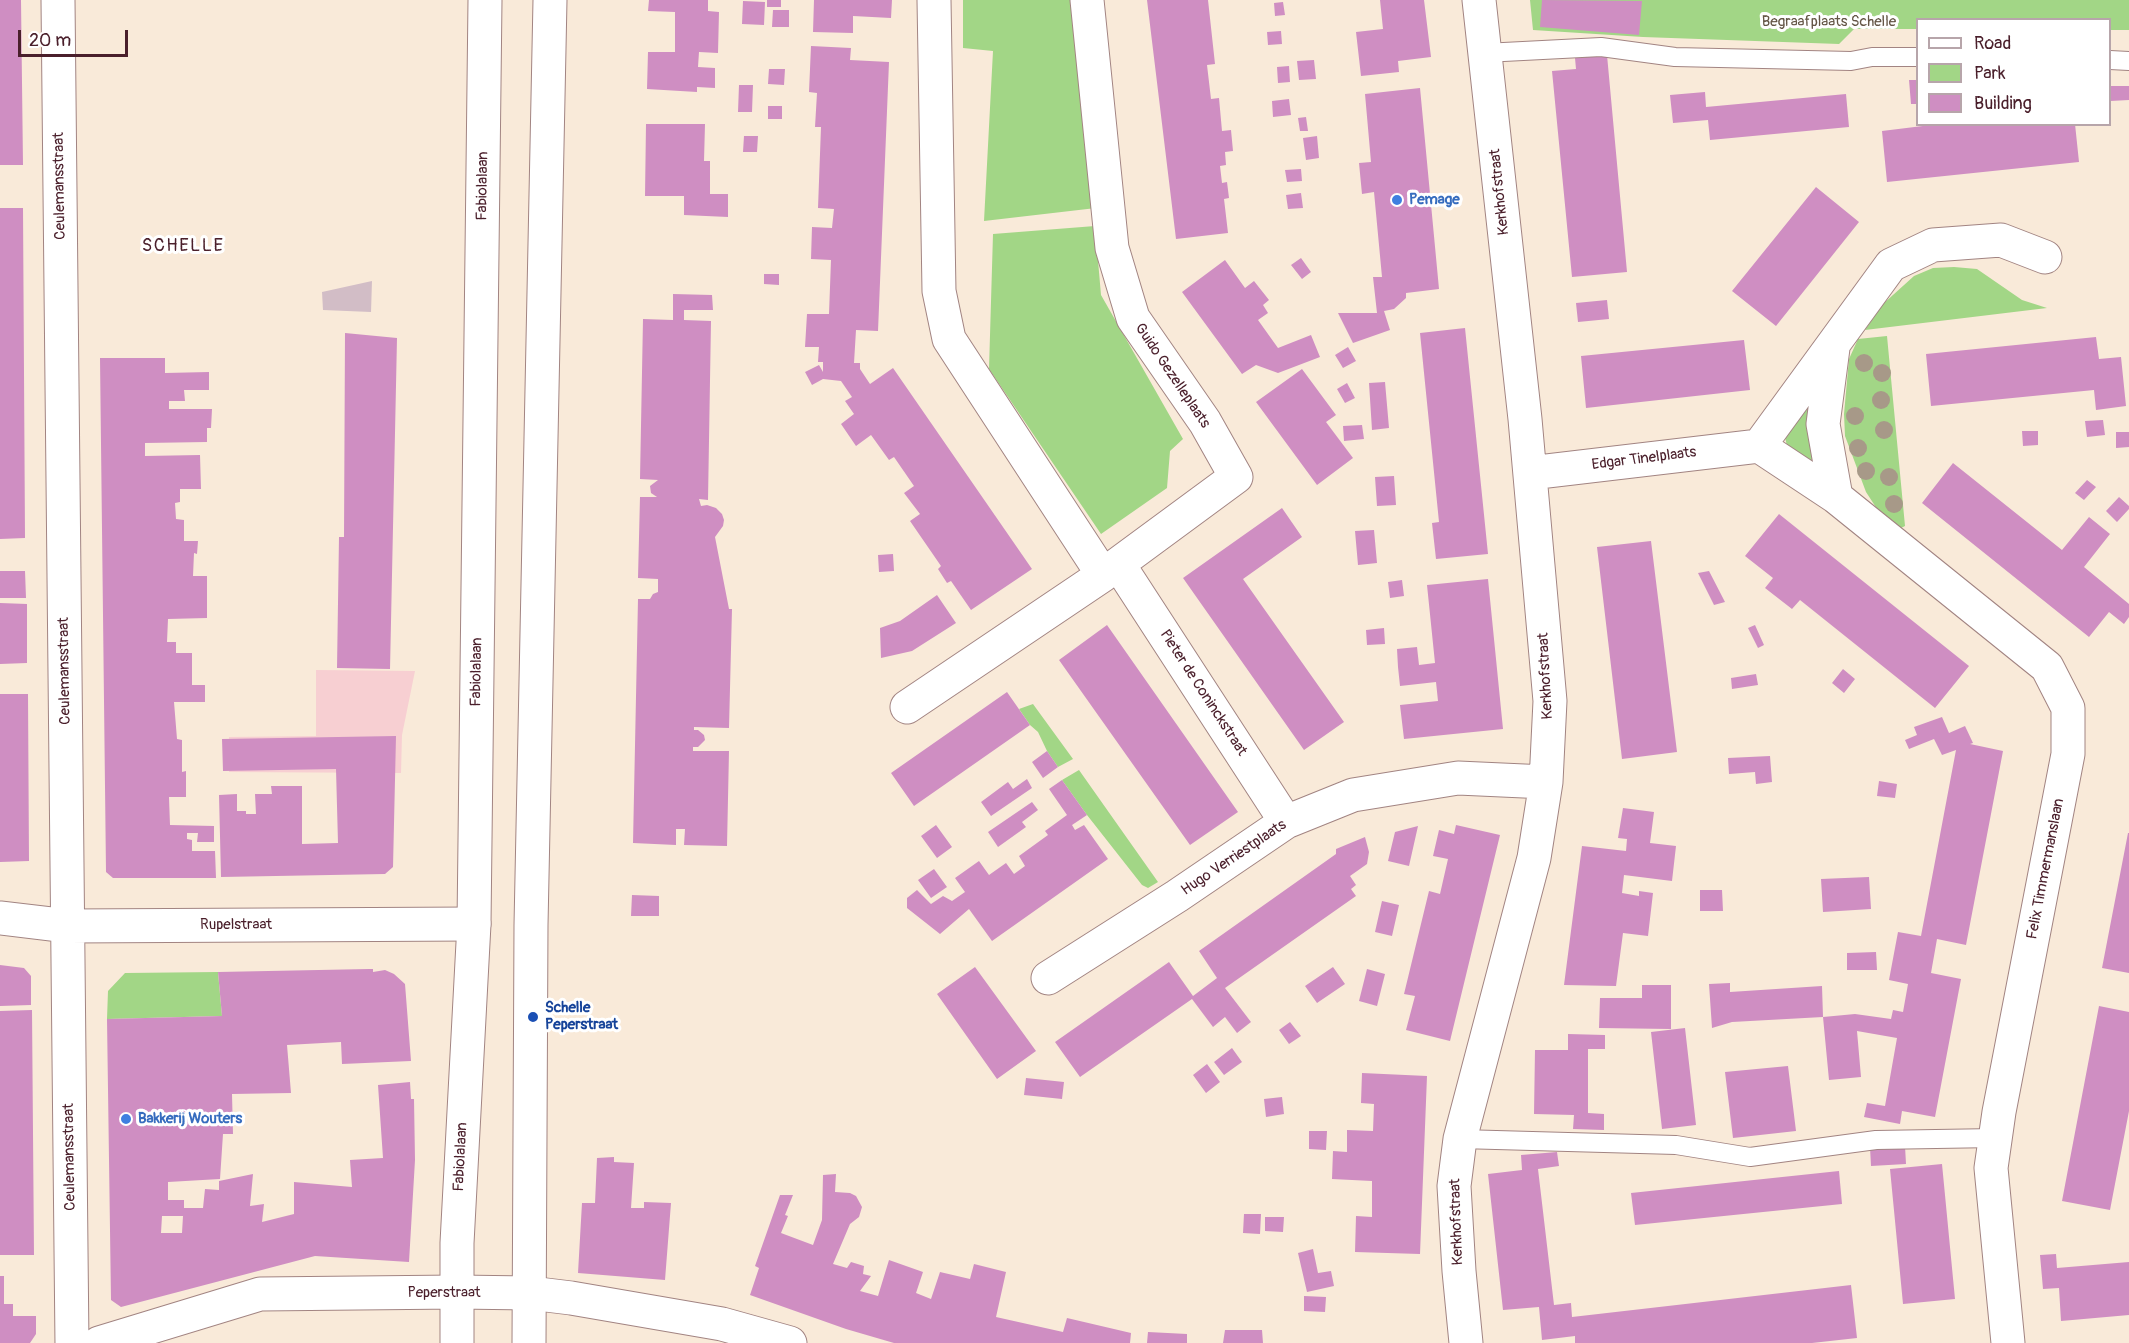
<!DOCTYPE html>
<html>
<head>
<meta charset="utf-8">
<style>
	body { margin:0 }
	#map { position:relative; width:2129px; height:1343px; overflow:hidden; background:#f9ead9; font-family:Pangolin,sans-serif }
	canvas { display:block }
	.legend { position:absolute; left:1916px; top:18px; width:195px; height:108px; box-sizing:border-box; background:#fff; border:2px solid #b7a5aa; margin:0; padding:8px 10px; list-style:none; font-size:18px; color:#4a1f2b }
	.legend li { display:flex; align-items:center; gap:12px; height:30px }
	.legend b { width:30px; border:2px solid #b7a5aa }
	.scale { position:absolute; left:18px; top:30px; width:110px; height:27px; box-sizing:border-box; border:3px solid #4a1f2b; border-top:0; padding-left:8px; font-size:18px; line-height:21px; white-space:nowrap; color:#4a1f2b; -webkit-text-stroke:4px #fff; paint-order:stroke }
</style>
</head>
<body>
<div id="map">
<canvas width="2129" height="1343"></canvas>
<ul class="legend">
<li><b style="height:8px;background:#fff"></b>Road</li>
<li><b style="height:16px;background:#a2d686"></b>Park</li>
<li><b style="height:16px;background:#cf8ec2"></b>Building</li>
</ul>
<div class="scale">20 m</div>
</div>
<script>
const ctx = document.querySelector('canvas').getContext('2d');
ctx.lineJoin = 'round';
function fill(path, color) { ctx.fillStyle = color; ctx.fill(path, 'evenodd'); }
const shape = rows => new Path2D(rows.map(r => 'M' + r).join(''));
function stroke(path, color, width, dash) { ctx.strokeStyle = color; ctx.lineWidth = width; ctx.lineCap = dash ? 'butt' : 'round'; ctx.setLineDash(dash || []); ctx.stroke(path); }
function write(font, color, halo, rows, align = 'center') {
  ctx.font = font + ' Pangolin,sans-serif'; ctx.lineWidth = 6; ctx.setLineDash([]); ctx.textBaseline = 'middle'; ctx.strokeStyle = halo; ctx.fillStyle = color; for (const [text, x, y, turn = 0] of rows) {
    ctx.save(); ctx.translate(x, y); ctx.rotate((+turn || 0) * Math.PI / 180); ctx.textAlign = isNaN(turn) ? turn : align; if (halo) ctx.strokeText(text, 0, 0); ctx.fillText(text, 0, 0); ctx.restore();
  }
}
const built = shape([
	[316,670,415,671,402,735,401,773,229,772,229,737,316,736]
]);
const industrial = shape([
	[372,281,371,312,323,310,322,292]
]);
const green = shape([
	[963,0,1076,0,1096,208,984,221,993,51,963,48],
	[1530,0,2129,0,2129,30,2110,30,2110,20,1918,20,1917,29,1854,29,1839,44,1643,37,1533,30],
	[1095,226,1101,295,1183,439,1170,451,1167,488,1101,534,989,369,993,234],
	[1954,267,1977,269,2022,300,2047,308,1865,330,1883,304,1914,276,1933,268],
	[1887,336,1905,526,1899,529,1879,512,1866,492,1845,436,1844,414,1849,359,1858,339],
	[1803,404,1811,405,1816,459,1807,461,1787,446,1784,433],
	[1033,704,1073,759,1058,767,1047,751,1038,732,1030,725,1019,709],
	[1079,770,1158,882,1148,888,1142,885,1087,815,1062,780],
	[218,972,222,1016,107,1019,108,991,125,973]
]);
const building = shape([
	[0,0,21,0,23,165,0,165],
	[649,0,708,0,708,11,719,12,718,53,699,52,698,67,715,68,715,88,697,87,697,92,647,89,648,52,675,52,675,12,648,11],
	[767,0,781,0,781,7,767,7],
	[814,0,892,0,891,18,853,16,853,33,813,32],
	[1147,0,1208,0,1215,64,1207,65,1211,99,1219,98,1222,131,1231,130,1233,151,1225,152,1226,165,1220,166,1222,183,1227,182,1229,198,1224,199,1228,233,1176,239],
	[1380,0,1424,0,1431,57,1398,61,1399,72,1361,76,1356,32,1383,29],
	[1542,0,1642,1,1639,35,1540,27],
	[743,1,765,2,764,25,742,24],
	[1283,2,1285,15,1275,16,1274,3],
	[773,10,789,10,789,27,772,27],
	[1281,31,1282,44,1268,45,1267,32],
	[811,46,851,48,850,60,889,62,878,331,856,330,854,363,860,363,860,369,870,384,893,368,1032,569,971,610,951,581,947,583,938,569,941,566,910,521,920,514,904,493,914,486,894,457,889,460,871,435,856,446,841,424,854,414,845,401,852,397,841,381,823,379,812,385,805,372,819,365,823,372,823,362,818,362,819,347,805,347,807,314,829,314,831,260,811,259,812,227,832,228,834,209,818,208,821,127,815,127,817,93,809,92],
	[1607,55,1627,272,1572,277,1552,71,1576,69,1575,58],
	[1314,60,1316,79,1299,80,1297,61],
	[1289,66,1290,82,1278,83,1277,67],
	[769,69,785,69,784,85,768,84],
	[1909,80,1917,80,1917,104,1911,104],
	[739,85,753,85,752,112,738,112],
	[2110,86,2129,86,2129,100,2110,101],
	[1420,88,1439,289,1406,293,1406,298,1394,309,1384,311,1390,330,1353,343,1338,313,1377,313,1373,277,1382,277,1374,192,1362,194,1359,163,1371,162,1365,94],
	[1705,92,1706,107,1846,94,1849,127,1710,140,1708,120,1673,123,1670,95],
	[1289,99,1291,115,1273,117,1272,101],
	[768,106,782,106,782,119,768,119],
	[1306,117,1308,131,1300,131,1298,118],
	[646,124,705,124,704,161,710,161,710,194,728,194,728,217,684,215,684,196,645,196],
	[1939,124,2075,124,2079,162,1887,182,1882,131],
	[744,136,758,136,757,152,743,152],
	[1317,136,1319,158,1306,160,1303,138],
	[1301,169,1302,181,1287,182,1285,170],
	[1816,187,1859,222,1776,326,1732,291],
	[1301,193,1303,208,1288,209,1286,195],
	[0,208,23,208,25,538,0,539],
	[1301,258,1311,272,1302,279,1291,265],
	[1225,260,1245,288,1254,281,1269,300,1263,305,1268,313,1258,320,1278,348,1311,335,1320,357,1278,373,1256,365,1242,374,1182,292],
	[764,274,779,274,779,285,764,284],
	[673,294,712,295,713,310,684,310,684,320,711,321,708,500,699,499,701,506,707,505,716,508,722,514,724,520,723,526,715,537,729,609,732,609,729,728,694,727,694,730,698,730,704,735,705,740,698,747,693,747,693,751,729,751,727,846,684,845,685,829,676,829,676,845,633,843,638,599,650,599,653,594,658,592,658,579,638,578,640,497,657,497,651,493,650,486,658,480,640,479,643,319,673,320],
	[1607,300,1609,319,1578,322,1576,303],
	[1465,328,1488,554,1436,559,1432,523,1439,522,1420,333],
	[345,333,397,338,390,669,337,668,339,537,344,537],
	[2096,337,2099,359,2121,357,2126,406,2096,410,2094,390,1931,406,1926,354],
	[1744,340,1750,390,1586,408,1581,356],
	[1348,347,1356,361,1343,368,1335,355],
	[100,358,165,358,165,373,209,372,209,390,184,390,185,401,169,401,169,409,212,409,211,428,207,428,207,442,145,443,145,456,200,455,201,489,180,489,180,502,175,503,176,519,184,520,184,541,198,541,197,554,194,553,193,576,207,576,207,618,168,619,167,642,176,642,176,653,192,653,192,685,205,685,205,702,174,702,177,739,182,740,182,772,186,771,186,797,169,797,170,825,214,826,214,842,197,842,198,833,187,833,187,839,192,840,192,851,215,851,216,878,113,878,106,872],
	[1302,369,1336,415,1326,422,1353,458,1317,485,1256,402],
	[1385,382,1389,428,1372,430,1369,383],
	[1347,383,1355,398,1345,403,1337,389],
	[2103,420,2105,435,2087,437,2085,421],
	[1362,425,1364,439,1344,441,1343,426],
	[2022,431,2038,431,2038,445,2023,446],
	[2116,432,2129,432,2129,447,2116,448],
	[1953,463,2062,550,2089,517,2110,534,2084,567,2129,604,2129,617,2124,624,2109,612,2089,637,1922,503],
	[1394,476,1396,505,1377,506,1375,477],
	[2087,480,2096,487,2084,500,2075,493],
	[2119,497,2129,506,2129,509,2117,522,2106,511],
	[1282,508,1302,537,1243,579,1344,722,1304,750,1183,578],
	[1779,514,1969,666,1935,708,1800,600,1792,609,1765,588,1773,578,1745,556],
	[1374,530,1377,563,1358,565,1355,531],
	[1651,541,1677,752,1622,759,1597,547],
	[893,554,894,571,879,572,878,555],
	[0,571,25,571,26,598,0,598],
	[1709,571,1725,602,1714,605,1698,573],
	[1488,579,1503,729,1404,739,1400,705,1438,701,1436,682,1400,686,1398,667,1397,649,1417,647,1419,665,1435,663,1427,585],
	[1402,580,1404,596,1390,598,1388,582],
	[937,595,956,623,912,651,881,658,880,628,900,621],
	[0,603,27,604,27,663,0,664],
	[1107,625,1238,812,1190,845,1059,660],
	[1755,625,1764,645,1758,648,1748,628],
	[1384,628,1385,644,1367,645,1366,630],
	[1843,669,1855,679,1844,693,1832,683],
	[1756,674,1758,685,1732,689,1731,678],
	[1007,692,1030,725,914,806,891,773],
	[0,694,28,694,29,861,0,862],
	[1942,717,1949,733,1965,726,1973,743,1970,744,2003,751,1966,945,1937,939,1931,973,1961,979,1935,1117,1902,1111,1900,1124,1864,1117,1867,1103,1885,1106,1897,1038,1857,1031,1861,1077,1829,1080,1823,1017,1855,1014,1891,1019,1893,1010,1903,1012,1908,984,1889,980,1898,932,1921,936,1956,750,1942,755,1934,739,1909,749,1905,740,1917,735,1914,727],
	[396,736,393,867,385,874,221,877,219,795,237,794,237,811,246,811,246,814,256,814,255,794,272,794,271,786,302,786,302,844,338,843,336,769,223,771,222,739],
	[1047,751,1058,767,1043,778,1032,762],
	[1770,756,1772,782,1756,784,1755,772,1729,774,1728,758],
	[1027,779,1032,788,991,816,981,802,1008,782,1013,789],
	[1062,780,1087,815,1072,825,1075,830,1084,825,1108,859,992,941,969,909,940,934,907,908,907,898,917,890,931,904,943,896,952,901,965,892,955,878,979,861,989,875,1006,863,1014,874,1025,866,1019,856,1048,835,1045,831,1067,815,1049,789],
	[1879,781,1897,784,1895,798,1877,796],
	[1032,802,1038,810,1022,822,1026,827,998,847,988,832],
	[1623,808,1654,812,1650,843,1676,846,1672,881,1624,875,1622,893,1639,896,1639,891,1653,893,1648,936,1623,933,1616,986,1564,985,1582,846,1626,851,1627,839,1618,838],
	[936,825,952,847,937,858,921,836],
	[1456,825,1500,835,1450,1041,1406,1030,1415,996,1404,994,1429,891,1440,894,1448,859,1433,856,1439,830,1454,834],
	[1418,826,1409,866,1388,861,1395,832],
	[2128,833,2129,833,2129,973,2102,968],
	[1365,837,1369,852,1367,864,1350,876,1356,885,1351,889,1356,896,1225,988,1251,1022,1237,1033,1225,1017,1213,1027,1192,999,1080,1077,1055,1042,1169,962,1193,996,1217,978,1199,951,1336,854,1336,849],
	[934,869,947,887,931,898,918,880],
	[1869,877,1871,909,1823,912,1821,879],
	[1700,890,1722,890,1723,911,1700,911],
	[632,895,659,896,659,916,631,916],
	[1382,901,1399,905,1392,936,1375,932],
	[1876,952,1877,970,1847,970,1847,953],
	[0,965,24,968,31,976,31,1005,0,1006],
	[975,967,1036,1051,997,1079,937,994],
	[1333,967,1345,984,1317,1003,1305,986],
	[369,969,373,969,373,972,385,970,394,974,405,984,411,1061,342,1064,341,1042,287,1045,291,1093,232,1094,233,1134,223,1134,220,1179,168,1182,168,1200,184,1200,184,1208,203,1208,205,1189,219,1190,219,1181,253,1174,250,1206,264,1204,262,1222,294,1214,294,1182,352,1187,350,1160,383,1158,378,1085,410,1082,411,1099,414,1099,415,1160,409,1262,315,1256,121,1307,111,1300,107,1019,222,1016,218,972],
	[162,1216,183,1216,182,1233,161,1233],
	[1367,969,1385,974,1377,1006,1359,1001],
	[1730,983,1730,992,1822,986,1823,1017,1732,1022,1712,1028,1709,984],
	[1642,985,1671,985,1671,1029,1599,1028,1600,998,1642,998],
	[2099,1006,2129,1012,2129,1111,2110,1210,2062,1201],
	[32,1010,34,1255,0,1255,0,1011],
	[1290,1022,1301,1036,1289,1044,1279,1030],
	[1685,1028,1696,1125,1662,1129,1651,1032],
	[1568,1034,1605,1035,1605,1049,1588,1049,1588,1113,1604,1114,1604,1130,1573,1129,1574,1115,1534,1114,1535,1050,1568,1050],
	[1232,1048,1242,1062,1224,1075,1214,1062],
	[1207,1064,1220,1082,1206,1093,1193,1075],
	[1788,1066,1796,1131,1733,1138,1725,1072],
	[1362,1073,1427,1076,1420,1254,1355,1252,1356,1216,1372,1217,1372,1181,1332,1179,1333,1151,1347,1152,1347,1130,1373,1131,1374,1104,1361,1103],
	[1026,1078,1064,1082,1062,1099,1024,1095],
	[1282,1097,1284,1114,1266,1117,1264,1099],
	[1309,1131,1327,1131,1326,1150,1309,1149],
	[1905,1146,1906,1164,1871,1166,1870,1147],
	[1557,1152,1559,1166,1538,1169,1554,1305,1571,1303,1572,1317,1851,1285,1857,1338,1812,1343,1575,1343,1575,1336,1542,1340,1539,1307,1503,1310,1488,1174,1522,1170,1521,1155],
	[614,1157,614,1162,634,1163,631,1208,644,1208,644,1202,671,1203,665,1280,578,1273,582,1203,595,1203,597,1158],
	[1942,1164,1955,1299,1903,1304,1890,1169],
	[1839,1171,1842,1204,1635,1225,1631,1193],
	[836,1174,835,1192,850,1193,856,1196,862,1207,859,1217,850,1224,833,1264,847,1268,851,1262,864,1266,863,1274,871,1276,860,1291,878,1296,889,1260,923,1272,916,1293,931,1299,940,1272,970,1279,974,1264,1006,1272,996,1317,1063,1332,1067,1318,1131,1333,1130,1343,894,1343,846,1329,750,1295,759,1268,755,1266,780,1195,793,1195,785,1215,788,1216,781,1233,813,1245,822,1220,823,1175],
	[1244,1214,1261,1214,1260,1234,1243,1233],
	[1265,1217,1284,1217,1283,1232,1265,1231],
	[1313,1249,1318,1273,1331,1271,1334,1286,1307,1292,1298,1253],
	[2056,1254,2057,1268,2129,1262,2129,1315,2061,1321,2059,1288,2043,1289,2040,1255],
	[0,1276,4,1276,4,1304,13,1304,13,1316,36,1316,36,1334,30,1343,0,1343],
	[1304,1296,1326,1297,1325,1312,1304,1311],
	[1225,1330,1262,1330,1263,1343,1223,1343],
	[1148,1332,1187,1334,1187,1343,1147,1343]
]);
const lane = shape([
	[1484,53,1601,47,1675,57,1851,61,1872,57,1918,57],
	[2110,60,2129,61],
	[1460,1139,1676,1145,1750,1157,1876,1140,1996,1138]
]);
const street = shape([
	[58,0,72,1343],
	[934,0,939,291,949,339,1103,575,1236,477,1205,422,1133,318,1112,248,1087,0],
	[1833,348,1823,424,1836,497],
	[1759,446,1891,265,1933,245,2001,240,2045,257],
	[1530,473,1759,446,1836,497,2047,667,2068,708,2068,754,1999,1112,1991,1168,2008,1343],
	[1119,565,1286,822],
	[907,707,1103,575],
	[0,918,68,926,474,924],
	[1048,978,1177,896,1286,822,1353,795,1458,778,1546,782],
	[99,1343,260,1294,457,1292,530,1293,571,1298,722,1324,790,1343],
	[1466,1343,1459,1271,1454,1186,1460,1139,1534,858,1546,782,1550,701,1525,419,1479,0]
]);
const secondary = shape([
	[457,1343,457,1243,474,924,485,0],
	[529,1343,531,925,550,0]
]);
const trees = [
	[1864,363],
	[1882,373],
	[1881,400],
	[1855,416],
	[1884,430],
	[1858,448],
	[1866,471],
	[1889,477],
	[1894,504]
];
const markers = [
	[1397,200,6,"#3f7fe0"],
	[533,1017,6,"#1a4fb4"],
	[126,1119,6,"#3f7fe0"]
];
const parkNames = [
	["Begraafplaats Schelle",1829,22]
];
const streetNames = [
	["Ceulemansstraat",60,186,-91],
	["Fabiolalaan",483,186,-89],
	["Kerkhofstraat",1500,192,-96],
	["Guido Gezelleplaats",1172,376,56],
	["Edgar Tinelplaats",1644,459,-7],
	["Ceulemansstraat",65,671,-91],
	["Fabiolalaan",477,672,-89],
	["Kerkhofstraat",1546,676,-93],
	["Pieter de Coninckstraat",1203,693,57],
	["Hugo Verriestplaats",1234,858,-34],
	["Felix Timmermanslaan",2046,869,-79],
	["Rupelstraat",236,925],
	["Ceulemansstraat",70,1157,-91],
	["Fabiolalaan",461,1157,-87],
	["Kerkhofstraat",1457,1222,-92],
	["Peperstraat",444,1293]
];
const shopNames = [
	["Pemage",1409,200],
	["Bakkerij Wouters",138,1119]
];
const transitNames = [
	["Schelle",545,1008],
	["Peperstraat",545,1025]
];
const quarterNames = [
	["SCHELLE",183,246]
];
fill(built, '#f7cfd2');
fill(industrial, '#d2bdc6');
fill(green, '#a2d686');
fill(building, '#cf8ec2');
stroke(lane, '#a28482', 20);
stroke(street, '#a28482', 35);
stroke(secondary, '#a28482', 35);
stroke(lane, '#fff', 18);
stroke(street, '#fff', 33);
stroke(secondary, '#fff', 33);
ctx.fillStyle = '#a79988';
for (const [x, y] of trees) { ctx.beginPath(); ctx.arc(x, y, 9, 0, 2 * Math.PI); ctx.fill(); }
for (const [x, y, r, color] of markers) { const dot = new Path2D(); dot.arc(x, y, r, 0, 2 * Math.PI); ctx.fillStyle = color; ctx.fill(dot); stroke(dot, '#fff', 2); }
write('15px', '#645646', '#fff', parkNames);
write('15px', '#4a1f2b', '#fff', streetNames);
write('bold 15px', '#366cbe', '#fff', shopNames, 'left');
write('bold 15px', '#164399', '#fff', transitNames, 'left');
ctx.letterSpacing = '1.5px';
write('18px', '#4a1f2b', '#fff', quarterNames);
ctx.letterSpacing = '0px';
</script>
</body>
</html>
